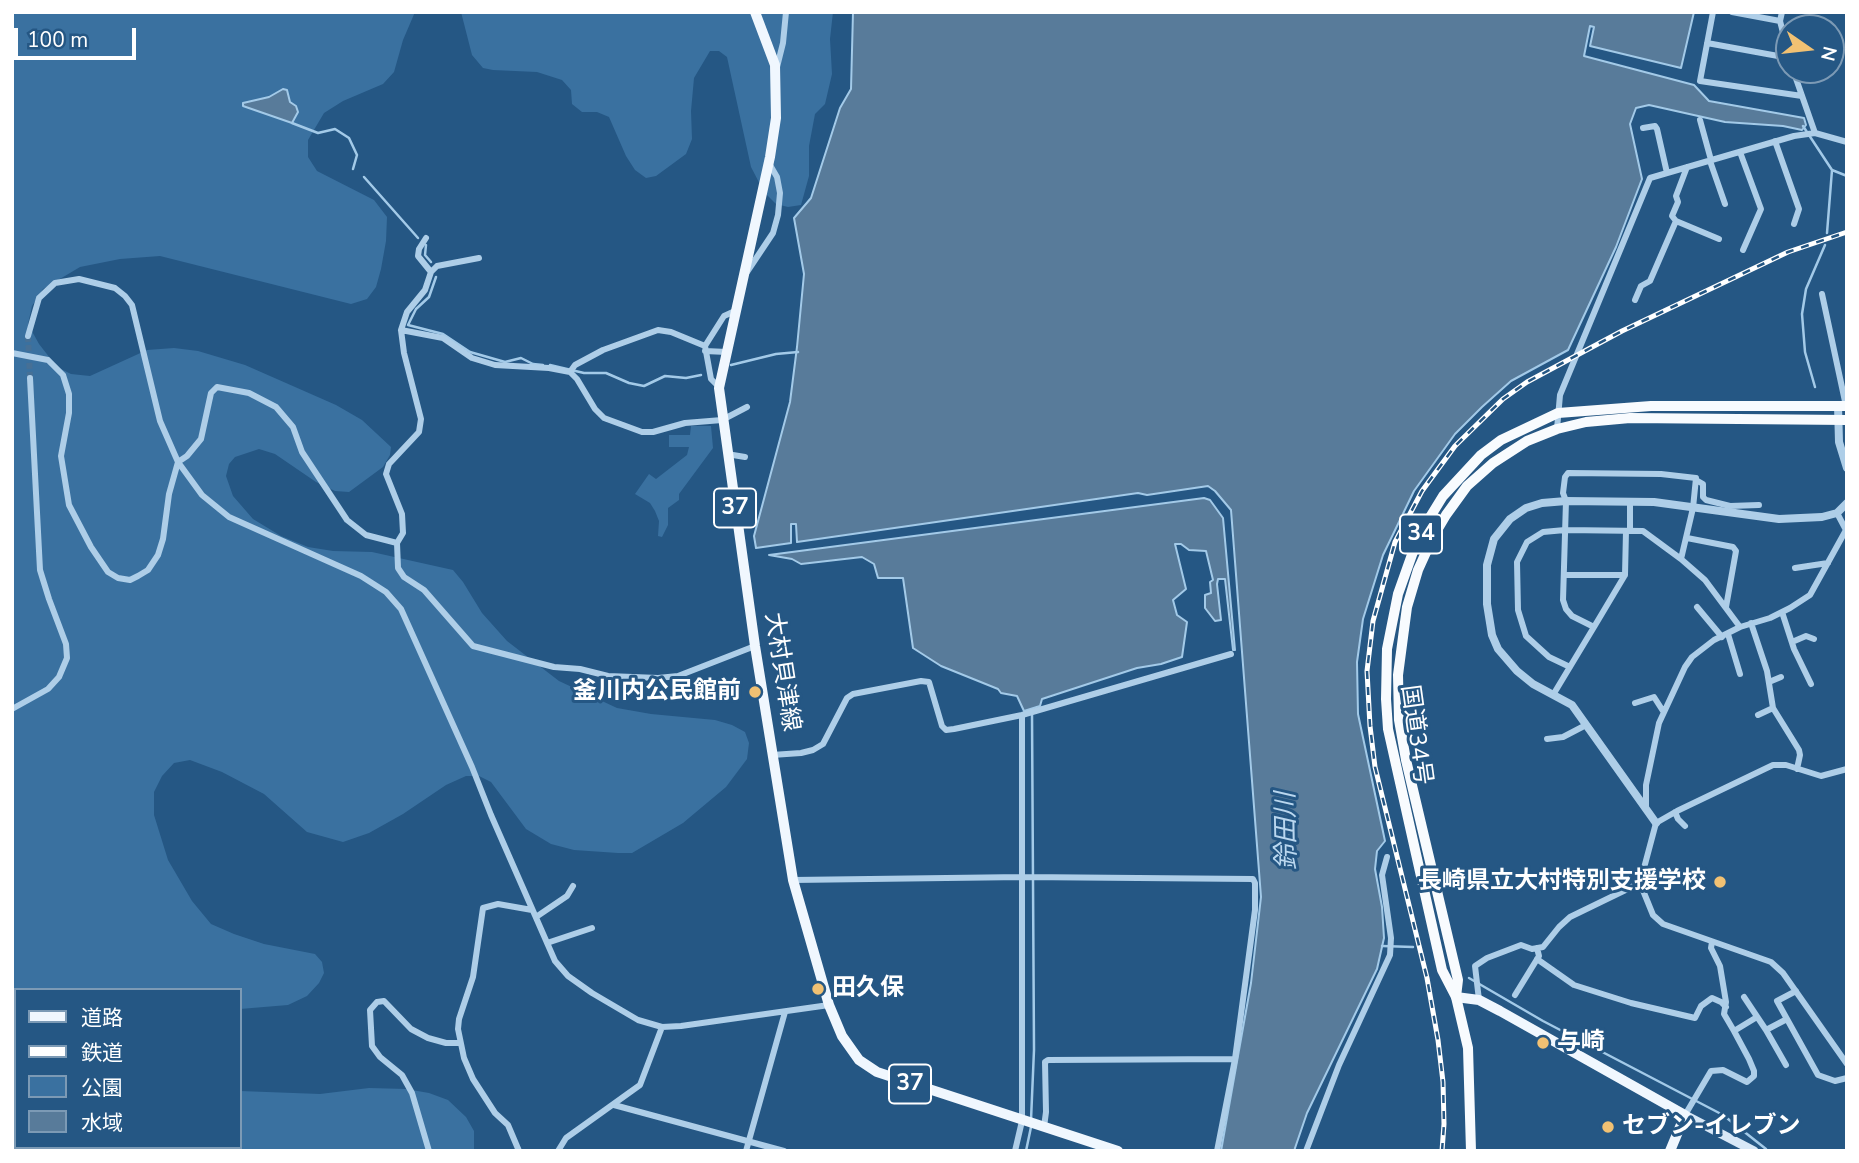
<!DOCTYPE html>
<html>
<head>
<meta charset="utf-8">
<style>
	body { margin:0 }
	#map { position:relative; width:1859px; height:1163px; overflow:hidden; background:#255784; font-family:"Nunito Sans","Noto Sans JP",sans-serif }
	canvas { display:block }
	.frame { position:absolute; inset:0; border:14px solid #fff; pointer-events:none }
	.legend { position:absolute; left:14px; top:988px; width:228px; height:161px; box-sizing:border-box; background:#255784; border:2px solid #7c9ab5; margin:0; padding:9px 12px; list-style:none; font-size:21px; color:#fff }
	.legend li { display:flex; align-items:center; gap:14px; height:35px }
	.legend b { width:35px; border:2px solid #7c9ab5 }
	.north { position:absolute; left:1775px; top:14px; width:70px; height:70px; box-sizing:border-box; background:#255784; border:2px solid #7c9ab5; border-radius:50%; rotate:104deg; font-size:19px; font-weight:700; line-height:28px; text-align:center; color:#fff }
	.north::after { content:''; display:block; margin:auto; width:24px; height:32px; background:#f1c173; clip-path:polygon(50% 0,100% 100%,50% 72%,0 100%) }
	.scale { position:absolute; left:14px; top:28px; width:122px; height:32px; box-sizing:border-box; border:4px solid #fff; border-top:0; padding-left:9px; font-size:21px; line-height:24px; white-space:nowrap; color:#fff; -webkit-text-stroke:5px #255784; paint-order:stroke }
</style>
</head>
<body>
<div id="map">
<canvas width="1859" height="1163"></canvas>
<div class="frame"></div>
<ul class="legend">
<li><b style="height:9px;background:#f0f7fe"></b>道路</li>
<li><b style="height:9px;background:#fff"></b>鉄道</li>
<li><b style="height:19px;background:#3a71a0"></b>公園</li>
<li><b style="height:19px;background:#587b9a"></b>水域</li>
</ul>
<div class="north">N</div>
<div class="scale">100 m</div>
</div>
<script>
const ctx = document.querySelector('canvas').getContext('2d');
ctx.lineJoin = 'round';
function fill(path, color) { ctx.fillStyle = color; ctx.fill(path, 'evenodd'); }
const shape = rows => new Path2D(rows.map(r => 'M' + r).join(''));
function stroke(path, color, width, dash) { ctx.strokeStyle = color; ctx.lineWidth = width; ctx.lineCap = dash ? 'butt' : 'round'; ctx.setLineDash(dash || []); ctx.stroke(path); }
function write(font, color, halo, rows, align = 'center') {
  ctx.font = font + ' "Nunito Sans","Noto Sans JP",sans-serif'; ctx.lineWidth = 6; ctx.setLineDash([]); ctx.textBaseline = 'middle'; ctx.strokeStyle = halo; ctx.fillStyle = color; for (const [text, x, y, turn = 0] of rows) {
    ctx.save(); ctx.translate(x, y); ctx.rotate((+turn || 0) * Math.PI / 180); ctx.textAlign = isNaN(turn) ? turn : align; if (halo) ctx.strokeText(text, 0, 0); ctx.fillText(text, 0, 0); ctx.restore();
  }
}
const green = shape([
	[12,12,415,12,403,40,394,72,383,84,343,101,324,113,308,140,308,157,317,171,374,200,387,217,386,241,381,269,376,287,367,299,351,304,160,256,120,259,80,267,43,289,32,306,28,324,39,344,57,367,71,374,90,376,147,350,174,348,198,351,245,365,336,405,362,420,391,447,390,455,383,467,349,492,335,491,316,482,275,454,259,449,235,457,229,464,226,476,233,496,253,519,281,536,308,547,333,551,372,552,453,570,463,582,482,613,507,641,559,681,617,708,651,714,715,720,732,725,745,732,749,743,747,759,726,787,683,823,632,853,618,853,574,850,551,844,526,829,491,782,479,776,466,776,446,785,403,814,369,833,343,842,307,832,264,794,222,772,190,760,174,763,162,776,154,792,154,815,168,860,192,901,211,924,234,934,264,944,315,954,322,962,324,973,319,983,307,996,288,1005,240,1009,240,990,16,990,16,1147,109,1147,109,1151,12,1151],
	[461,12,833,12,830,39,832,74,825,104,815,114,809,146,809,176,801,205,788,207,776,204,764,192,751,167,727,57,719,51,710,51,694,78,691,111,692,139,686,154,656,176,646,178,635,170,626,156,609,117,597,112,582,112,572,104,571,90,562,80,537,72,493,70,483,68,472,55],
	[691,426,711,426,713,448,679,494,679,500,668,508,668,525,662,537,658,536,659,521,655,511,650,503,635,494,649,474,656,479,687,455,689,447,669,447,669,435,690,435],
	[369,1088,406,1089,429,1093,448,1100,466,1117,474,1131,474,1151,198,1151,192,1147,240,1147,240,1091,320,1094]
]);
const water = shape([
	[853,12,1694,12,1681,68,1590,46,1594,27,1590,26,1584,56,1694,85,1709,101,1804,118,1806,125,1802,130,1783,126,1725,122,1649,105,1636,108,1630,124,1642,179,1616,247,1568,350,1511,381,1482,407,1455,434,1414,491,1383,555,1363,619,1357,662,1358,714,1385,841,1377,851,1375,869,1382,907,1384,938,1377,969,1307,1113,1294,1151,1221,1151,1251,983,1261,897,1231,510,1215,491,1208,486,1147,495,1138,493,797,542,796,524,791,524,791,543,756,548,754,536,790,402,797,347,804,274,794,218,811,198,840,108,851,89,853,12],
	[283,89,287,90,290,102,296,106,298,112,292,123,243,106,243,103,269,97,283,89],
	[1204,498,1210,500,1223,518,1235,650,1233,650,1225,579,1218,579,1217,584,1221,620,1215,621,1205,608,1205,595,1211,593,1210,582,1213,580,1206,551,1189,550,1181,544,1175,544,1186,589,1173,600,1177,615,1187,622,1182,657,1161,664,1137,668,1042,699,1040,706,1024,711,1017,696,1001,693,998,689,941,666,913,648,903,578,878,578,874,564,862,557,801,564,792,559,769,555,1204,498]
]);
const stream = shape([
	[292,123,318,133,335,129,349,138,357,155,353,169],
	[1803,126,1832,170,1847,176],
	[364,177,418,238],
	[1827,233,1832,170],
	[426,245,425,255,431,262],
	[436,277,429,297,416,309,408,325,443,334,470,352,505,362,521,358,533,364,543,365],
	[550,365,584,373,606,373,629,383,644,386,665,376,686,378,701,375],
	[731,365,776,354,798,352],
	[1815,387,1805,352,1802,314,1806,289,1825,245],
	[1382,946,1413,947],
	[1469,978,1543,1021,1723,1115,1766,1149],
	[1031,1120,1034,1050,1032,714],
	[1026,1151,1031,1127]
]);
const minorTunnel = shape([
	[28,336,30,378]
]);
const minor = shape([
	[1713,12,1700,81,1802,96],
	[1732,12,1780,21],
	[1782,12,1780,21,1789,56],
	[1831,40,1832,40],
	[1707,43,1789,58],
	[777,67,783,43,786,12],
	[1793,70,1815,133],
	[1700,120,1711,160],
	[1643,128,1655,126,1657,129,1667,173],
	[1775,141,1799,209,1794,224],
	[1740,152,1761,209,1743,250],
	[1710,161,1725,204],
	[1676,221,1719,239],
	[431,272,437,266,479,258],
	[747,272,773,233,778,215,780,193,777,177,770,165],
	[1822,294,1846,406],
	[1635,300,1641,286,1650,281,1676,221,1672,216,1678,202,1676,196,1687,167],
	[401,330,407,312,425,290,431,272,418,256,419,249,426,238],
	[28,336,39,298,55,283,79,279,115,288,125,296,132,305,160,421,178,462,202,495,229,517,361,576,386,592,401,609,472,767,491,815,555,961,568,976,592,993,638,1020,662,1027,681,1026,829,1005],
	[705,351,727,352],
	[12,353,48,360,63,375,69,394,69,413,61,456,69,505,91,547,108,572,118,578,130,580,138,576,148,570,158,555,163,539,169,494,178,462,187,456,201,439,211,393,217,387,249,393,276,407,293,427,302,452,347,520,366,535,397,543],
	[570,372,575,365,603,350,658,330,671,332,705,346],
	[719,387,711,379,705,346,724,316,735,311],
	[747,407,722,420,685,423,653,432,642,432,604,418,595,409,577,379,570,372,549,368,495,365,472,358,443,338,401,330,404,353,421,419,419,432,389,464,386,474,402,514,403,533,397,543,398,568,404,577,424,590,473,646,554,667,580,669,608,676,658,678,678,676,755,646],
	[1557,429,1560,395,1650,178,1794,136,1815,133,1847,142],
	[727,454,745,457],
	[1696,480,1703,484,1703,497,1706,500,1730,506,1759,505],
	[1630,502,1630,531],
	[1687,538,1733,547,1736,551,1726,607],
	[1795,568,1828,563],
	[1564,575,1625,575,1594,627],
	[1625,575,1626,531],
	[1697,607,1722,637],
	[1782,612,1794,649,1811,684],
	[1751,623,1767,671,1773,708,1799,750,1800,755,1797,769],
	[1728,634,1740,674],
	[1792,642,1806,636,1814,639],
	[1570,667,1549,657,1526,636,1518,610,1517,562,1527,542,1543,532,1565,530,1643,531,1681,559],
	[1769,682,1781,677],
	[1553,695,1594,627,1572,616,1566,609,1563,600,1566,501,1563,493,1565,477,1568,473,1661,474,1696,478,1693,508,1681,559,1705,580,1740,627],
	[1635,703,1654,697,1663,711],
	[12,709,48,689,59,677,67,658,66,644,49,599,40,570,30,378],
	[1758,715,1773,708],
	[1547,739,1563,737,1586,725],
	[772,755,801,753,813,750,823,744,847,698,853,694,921,681,929,682,942,726,946,730,954,729,1022,715,1231,654],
	[1847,769,1821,776,1786,765,1773,765,1677,811,1656,823,1640,883,1653,915,1663,924,1771,962,1783,973,1847,1064],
	[1646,809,1646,785,1659,723,1685,667,1692,657,1714,640,1740,627,1770,618,1790,608,1810,595,1846,530,1837,513],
	[1675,812,1678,819,1685,826],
	[793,880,1023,877,1253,879,1255,883,1255,910,1235,1059,1217,1151],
	[536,917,567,896,573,886],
	[1712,942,1711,948,1720,966,1726,1002,1724,1014,1734,1031],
	[547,943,592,928],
	[1537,959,1574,985,1631,1003,1695,1018,1701,1006,1712,998,1721,1002,1726,1007],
	[1796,991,1777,1001,1818,1075,1835,1081,1847,1078],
	[1515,995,1539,956,1537,948],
	[1744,997,1766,1030],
	[1479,1000,1475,966,1487,958,1521,945,1532,949,1543,947,1559,927,1570,917,1640,883],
	[1786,1065,1766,1030,1787,1019],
	[614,1105,784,1151],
	[1685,1115,1711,1071,1723,1070,1747,1082,1754,1076,1754,1071,1749,1059,1734,1031,1757,1017],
	[1044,1127,1046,1112,1045,1062,1048,1060,1235,1059],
	[429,1151,412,1093,402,1075,380,1057,372,1046,370,1010,377,1002,384,1001,411,1029,428,1038,446,1043,460,1043],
	[519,1151,508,1125,495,1113,473,1079,464,1058,458,1029,459,1019,473,977,483,908,498,904,532,910],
	[558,1151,566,1138,640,1085,662,1027],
	[746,1151,785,1012],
	[1015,1151,1022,1121,1022,715],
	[1306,1151,1339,1065,1390,955,1391,938,1382,875,1387,857]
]);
const tertiary = shape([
	[1838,406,1839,442,1847,468],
	[1656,823,1572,705,1533,684,1517,671,1498,649,1492,635,1487,604,1487,565,1494,539,1510,519,1526,508,1542,503,1566,501,1654,502,1779,519,1822,517,1837,513,1847,503]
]);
const secondary = shape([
	[1685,1115,1754,1151]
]);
const primary = shape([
	[755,12,775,65,776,118,770,157,719,388,755,646,793,880,829,1005,842,1036,859,1060,877,1072,1118,1151],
	[1456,997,1479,1000,1500,1011,1685,1115,1670,1151]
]);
const trunk = shape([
	[1456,997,1458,980,1406,760,1399,720,1398,675,1407,607,1418,570,1433,537,1446,515,1467,486,1493,463,1527,441,1557,429,1586,422,1630,418,1847,420],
	[1471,1151,1468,1048,1456,997,1442,970,1388,729,1386,699,1387,649,1398,594,1414,549,1427,522,1443,496,1481,455,1501,440,1558,413,1651,406,1847,406]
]);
const rail = shape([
	[1442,1151,1444,1124,1443,1082,1438,1040,1427,978,1375,767,1370,726,1367,671,1373,621,1395,542,1422,491,1455,446,1503,399,1527,382,1622,331,1788,252,1847,232]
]);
const markers = [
	[755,692,7,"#f1c173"],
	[1720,882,7,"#f1c173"],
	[818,989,7,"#f1c173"],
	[1543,1043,7,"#f1c173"],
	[1608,1127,7,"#f1c173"]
];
const shields = [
	[735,508,42],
	[1421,534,42],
	[910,1084,42]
];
const shieldNames = [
	["37",735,508],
	["34",1421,534],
	["37",910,1084]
];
const streetNames = [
	["大村貝津線",781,672,81],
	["国道34号",1415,735,82]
];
const poiNames = [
	["釜川内公民館前",741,692,"right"],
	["長崎県立大村特別支援学校",1706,882,"right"],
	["田久保",832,989],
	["与崎",1557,1043],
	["セブン-イレブン",1622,1127]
];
const waterNames = [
	["鈴田川",1288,831,-91]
];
fill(green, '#3a71a0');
fill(water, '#587b9a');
stroke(water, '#a3cae8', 2);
stroke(stream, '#a3cae8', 2.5);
stroke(minorTunnel, '#467096', 6, [6, 3]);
stroke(minor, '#aecee8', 6);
stroke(tertiary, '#aecee8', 8);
stroke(secondary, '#d8e8f7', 9);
stroke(primary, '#f0f7fe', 10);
stroke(trunk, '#f8fbfe', 10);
stroke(rail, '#fff', 5);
stroke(rail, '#255784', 2.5, [8]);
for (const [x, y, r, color] of markers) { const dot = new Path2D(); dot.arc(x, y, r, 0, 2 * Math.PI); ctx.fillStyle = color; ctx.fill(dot); stroke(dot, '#255784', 2.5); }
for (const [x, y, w] of shields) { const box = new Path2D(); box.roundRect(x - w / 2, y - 19.5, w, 39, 5); ctx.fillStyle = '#255784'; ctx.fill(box); stroke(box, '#fff', 2); }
write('bold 23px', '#fff', null, shieldNames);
write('24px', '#fff', '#255784', streetNames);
write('bold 24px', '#fff', '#255784', poiNames, 'left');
write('italic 26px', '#bad7ef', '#255784', waterNames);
</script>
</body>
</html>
